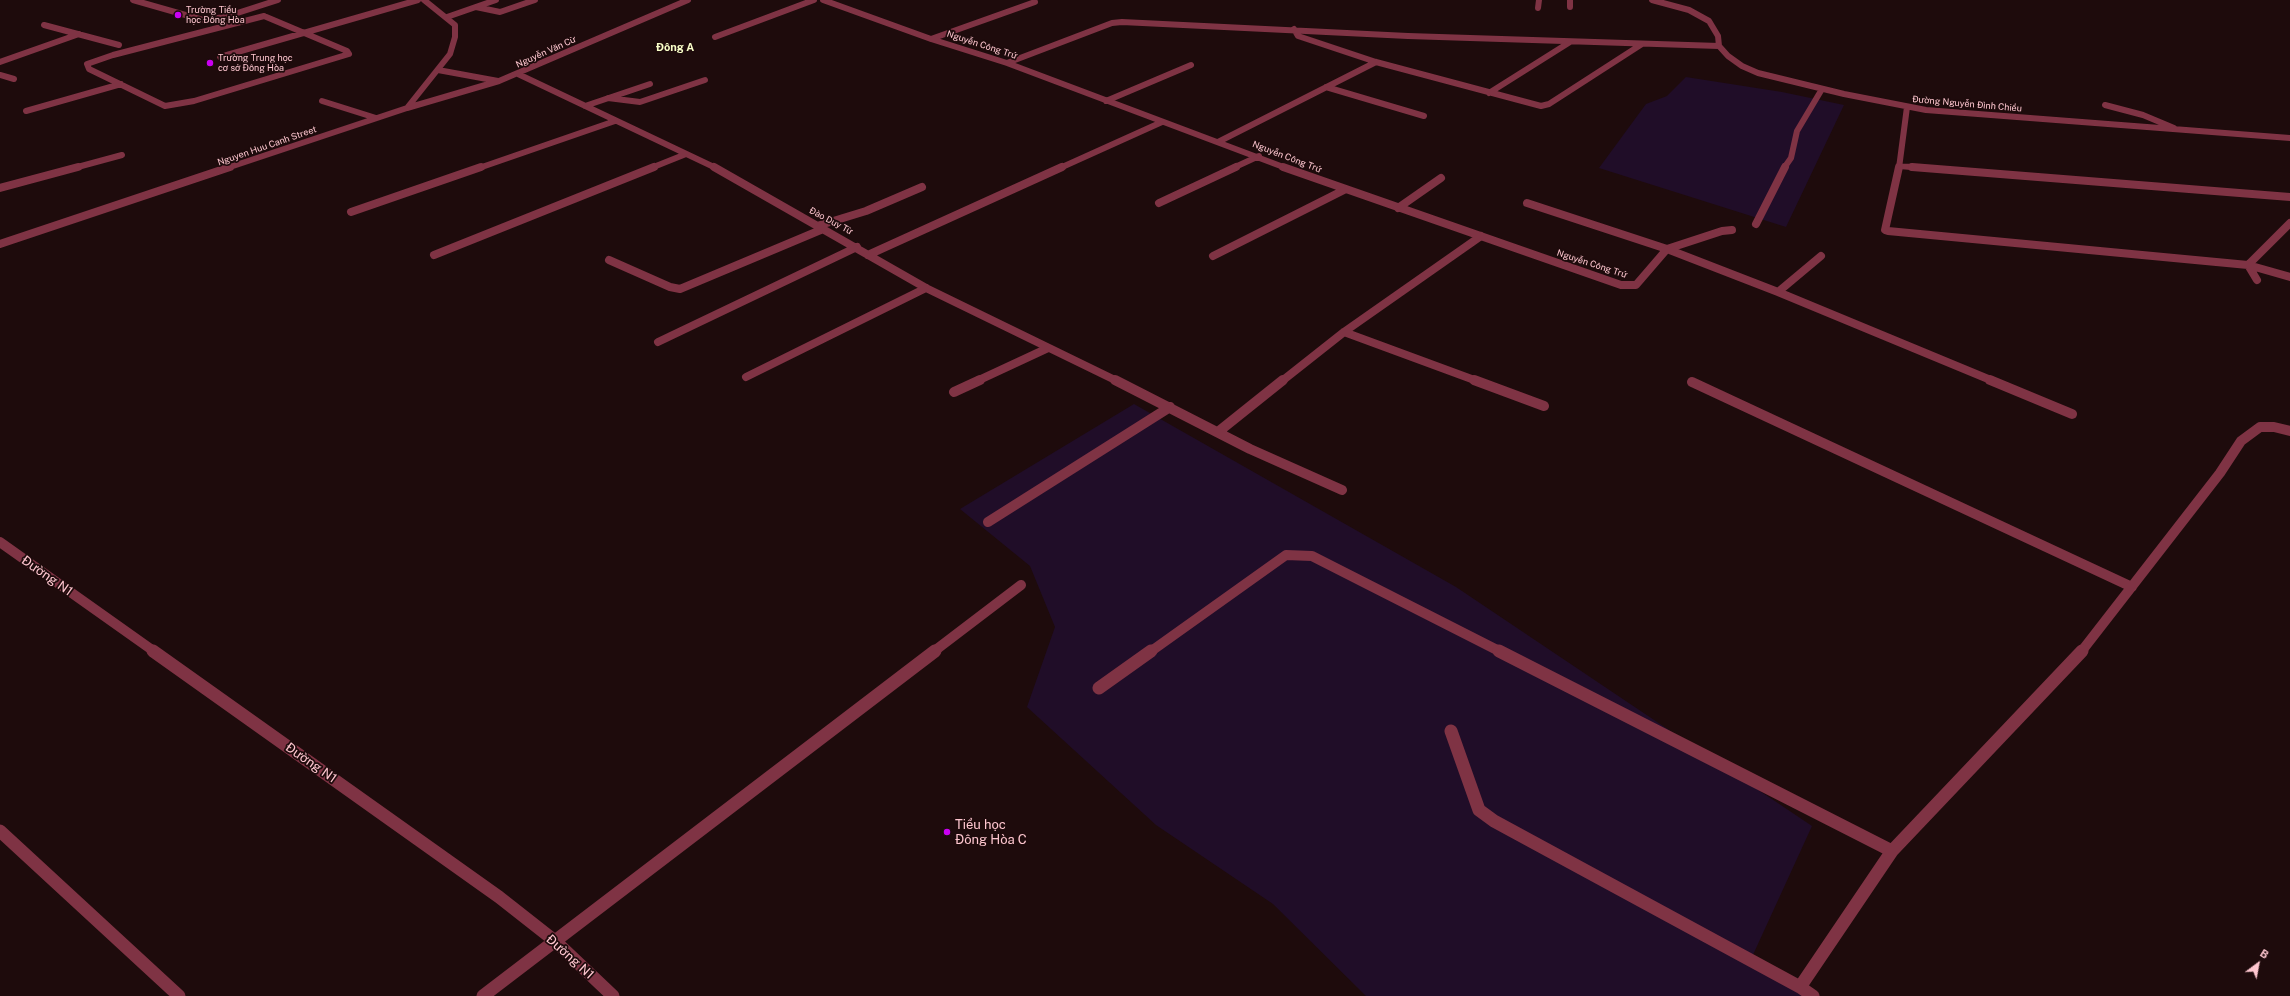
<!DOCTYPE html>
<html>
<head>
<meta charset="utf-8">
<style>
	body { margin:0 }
	#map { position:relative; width:2290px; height:996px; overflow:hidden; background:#1e0b0c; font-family:"Public Sans",sans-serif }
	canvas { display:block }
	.north { position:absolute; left:2238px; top:944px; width:40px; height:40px; -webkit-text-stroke:3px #1e0b0c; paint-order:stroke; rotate:32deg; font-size:11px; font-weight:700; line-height:16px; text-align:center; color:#ffc7d0 }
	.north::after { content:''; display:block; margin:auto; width:14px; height:18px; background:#ffc7d0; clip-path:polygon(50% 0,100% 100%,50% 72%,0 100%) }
</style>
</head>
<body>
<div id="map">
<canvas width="2290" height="996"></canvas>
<div class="north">B</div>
</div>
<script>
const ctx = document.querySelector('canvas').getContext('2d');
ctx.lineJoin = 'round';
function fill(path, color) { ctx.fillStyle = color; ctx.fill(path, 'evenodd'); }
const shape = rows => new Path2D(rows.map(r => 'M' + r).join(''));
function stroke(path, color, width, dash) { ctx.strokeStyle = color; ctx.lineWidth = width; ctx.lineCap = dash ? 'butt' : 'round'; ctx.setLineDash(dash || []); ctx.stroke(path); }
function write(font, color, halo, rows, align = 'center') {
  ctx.font = font + ' "Public Sans",sans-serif'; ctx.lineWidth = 3.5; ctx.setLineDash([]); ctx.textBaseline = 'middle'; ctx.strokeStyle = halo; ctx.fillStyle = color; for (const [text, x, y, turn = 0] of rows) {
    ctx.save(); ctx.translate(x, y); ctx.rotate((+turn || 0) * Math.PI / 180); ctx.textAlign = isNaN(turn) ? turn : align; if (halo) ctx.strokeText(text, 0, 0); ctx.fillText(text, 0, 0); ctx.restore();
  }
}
const green = shape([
	[1686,77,1782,92,1844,105,1786,227,1599,168,1646,104,1667,96],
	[1134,404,1456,587,1812,826,1752,957,1802,996,1366,996,1273,904,1156,825,1027,707,1055,627,1030,566,960,509]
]);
const minorFar3 = shape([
	[133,0,203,20,225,17,278,0],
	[823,0,931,39,1007,63,1286,168],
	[1570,0,1570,7],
	[1652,0,1689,10,1709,21,1718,36,1719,46,1728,56,1742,66,1758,73,1844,94,1926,110,2290,138],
	[476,7,500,12,535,0],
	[1538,8,1539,0],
	[264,16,347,51,349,54,194,101,165,106,89,69,87,64,113,55,264,16],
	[447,17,496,0],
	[44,25,119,45],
	[1294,29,1298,36,1376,62,1541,106,1549,104,1642,44],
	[715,37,814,0],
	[931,39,1035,2],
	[220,57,418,0],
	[0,62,79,34],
	[1007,63,1112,23,1122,22,1408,36,1719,46],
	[438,70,498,81],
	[518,74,716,168],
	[0,75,14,79],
	[1326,87,1424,116],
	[1489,93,1570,42],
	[608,98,640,102,705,80],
	[322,101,376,118],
	[1106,101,1191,65],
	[2105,105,2143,115,2174,128],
	[585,106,650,84],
	[407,108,499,81,688,0],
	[26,111,121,84],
	[1218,142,1376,62],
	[1899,166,1924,168],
	[74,168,122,155],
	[227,168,407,108,450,54,455,37,455,25,424,0],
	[479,168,615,121],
	[651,168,686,154],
	[1060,168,1162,122],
	[1233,168,1259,156],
	[1784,168,1791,158,1797,131,1822,89],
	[1899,168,1907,107]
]);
const minorFar2 = shape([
	[714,167,926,288,1117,381],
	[1283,167,1621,285,1636,285,1667,249,1722,231,1732,230],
	[1899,167,1885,230,1888,231,2248,265,2290,277],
	[1912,167,2290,197],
	[0,188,78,167],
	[1159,203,1236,167],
	[1527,203,1667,249,1778,292,1993,381],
	[1398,208,1441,178],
	[351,212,481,167],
	[1756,224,1785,167],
	[817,226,866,211,922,187],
	[0,244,230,167],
	[434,255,654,167],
	[868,255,1062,167],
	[1213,256,1344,190],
	[609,260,670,287,680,289,823,229],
	[2257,280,2248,265,2290,223],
	[1778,292,1821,256],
	[1344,332,1477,381],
	[658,342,857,247],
	[746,377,926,288],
	[977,381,1048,348],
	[1282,381,1344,332,1481,236]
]);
const minorFar1 = shape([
	[1115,380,1250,449,1342,490],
	[1474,380,1544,406],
	[1990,380,2072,414],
	[1692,382,2132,587],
	[954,392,980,380],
	[1218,432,1283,380],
	[988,522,1170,407],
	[0,542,155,652],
	[933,652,1021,585],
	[1150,652,1286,555,1312,556,1501,652],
	[2081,652,2220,473,2241,441,2260,427,2274,427,2290,431]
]);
const minor = shape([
	[153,651,499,897,555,941,613,996],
	[1499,651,1892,851],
	[1099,688,1151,651],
	[1451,731,1479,810,1494,821,1800,987,1813,996],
	[0,831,179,996],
	[1800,987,1892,851,2082,651],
	[483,996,935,651]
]);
const markers = [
	[178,15,4,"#ca00f2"],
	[210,63,4,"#ca00f2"],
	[947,832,4,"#ca00f2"]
];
const farPoinames = [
	["Trường Tiểu",186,10],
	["học Đông Hòa",186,20],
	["Trường Trung học",218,58],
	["cơ sở Đông Hòa",218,68]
];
const farStreetnames = [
	["Nguyễn Công Trứ",982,45,18],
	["Nguyễn Văn Cừ",546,52,-24],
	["Đường Nguyễn Đình Chiểu",1967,104,5],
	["Nguyen Huu Canh Street",267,146,-19],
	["Nguyễn Công Trứ",1287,157,21],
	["Đào Duy Từ",831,221,28],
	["Nguyễn Công Trứ",1592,264,18]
];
const farQuarternames = [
	["Đông A",675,48]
];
const nearStreetnames = [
	["Đường N1",47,576,35],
	["Đường N1",311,763,35],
	["Đường N1",570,957,42]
];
const nearPoinames = [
	["Tiểu học",955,825],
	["Đông Hòa C",955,840]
];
fill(green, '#200d28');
stroke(minorFar3, '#7f3344', 6);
stroke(minorFar2, '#7f3344', 8);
stroke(minorFar1, '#7f3344', 10);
stroke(minor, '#7f3344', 13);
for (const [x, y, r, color] of markers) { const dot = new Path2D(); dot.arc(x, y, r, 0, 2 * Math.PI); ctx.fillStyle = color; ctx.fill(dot); stroke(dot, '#1e0b0c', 1.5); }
write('9px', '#ffc7d0', '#1e0b0c', farPoinames, 'left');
write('9px', '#ffc7d0', '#1e0b0c', farStreetnames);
write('bold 11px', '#faffc9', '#1e0b0c', farQuarternames);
write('13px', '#ffc7d0', '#1e0b0c', nearStreetnames);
write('13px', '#ffc7d0', '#1e0b0c', nearPoinames, 'left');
</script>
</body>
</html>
